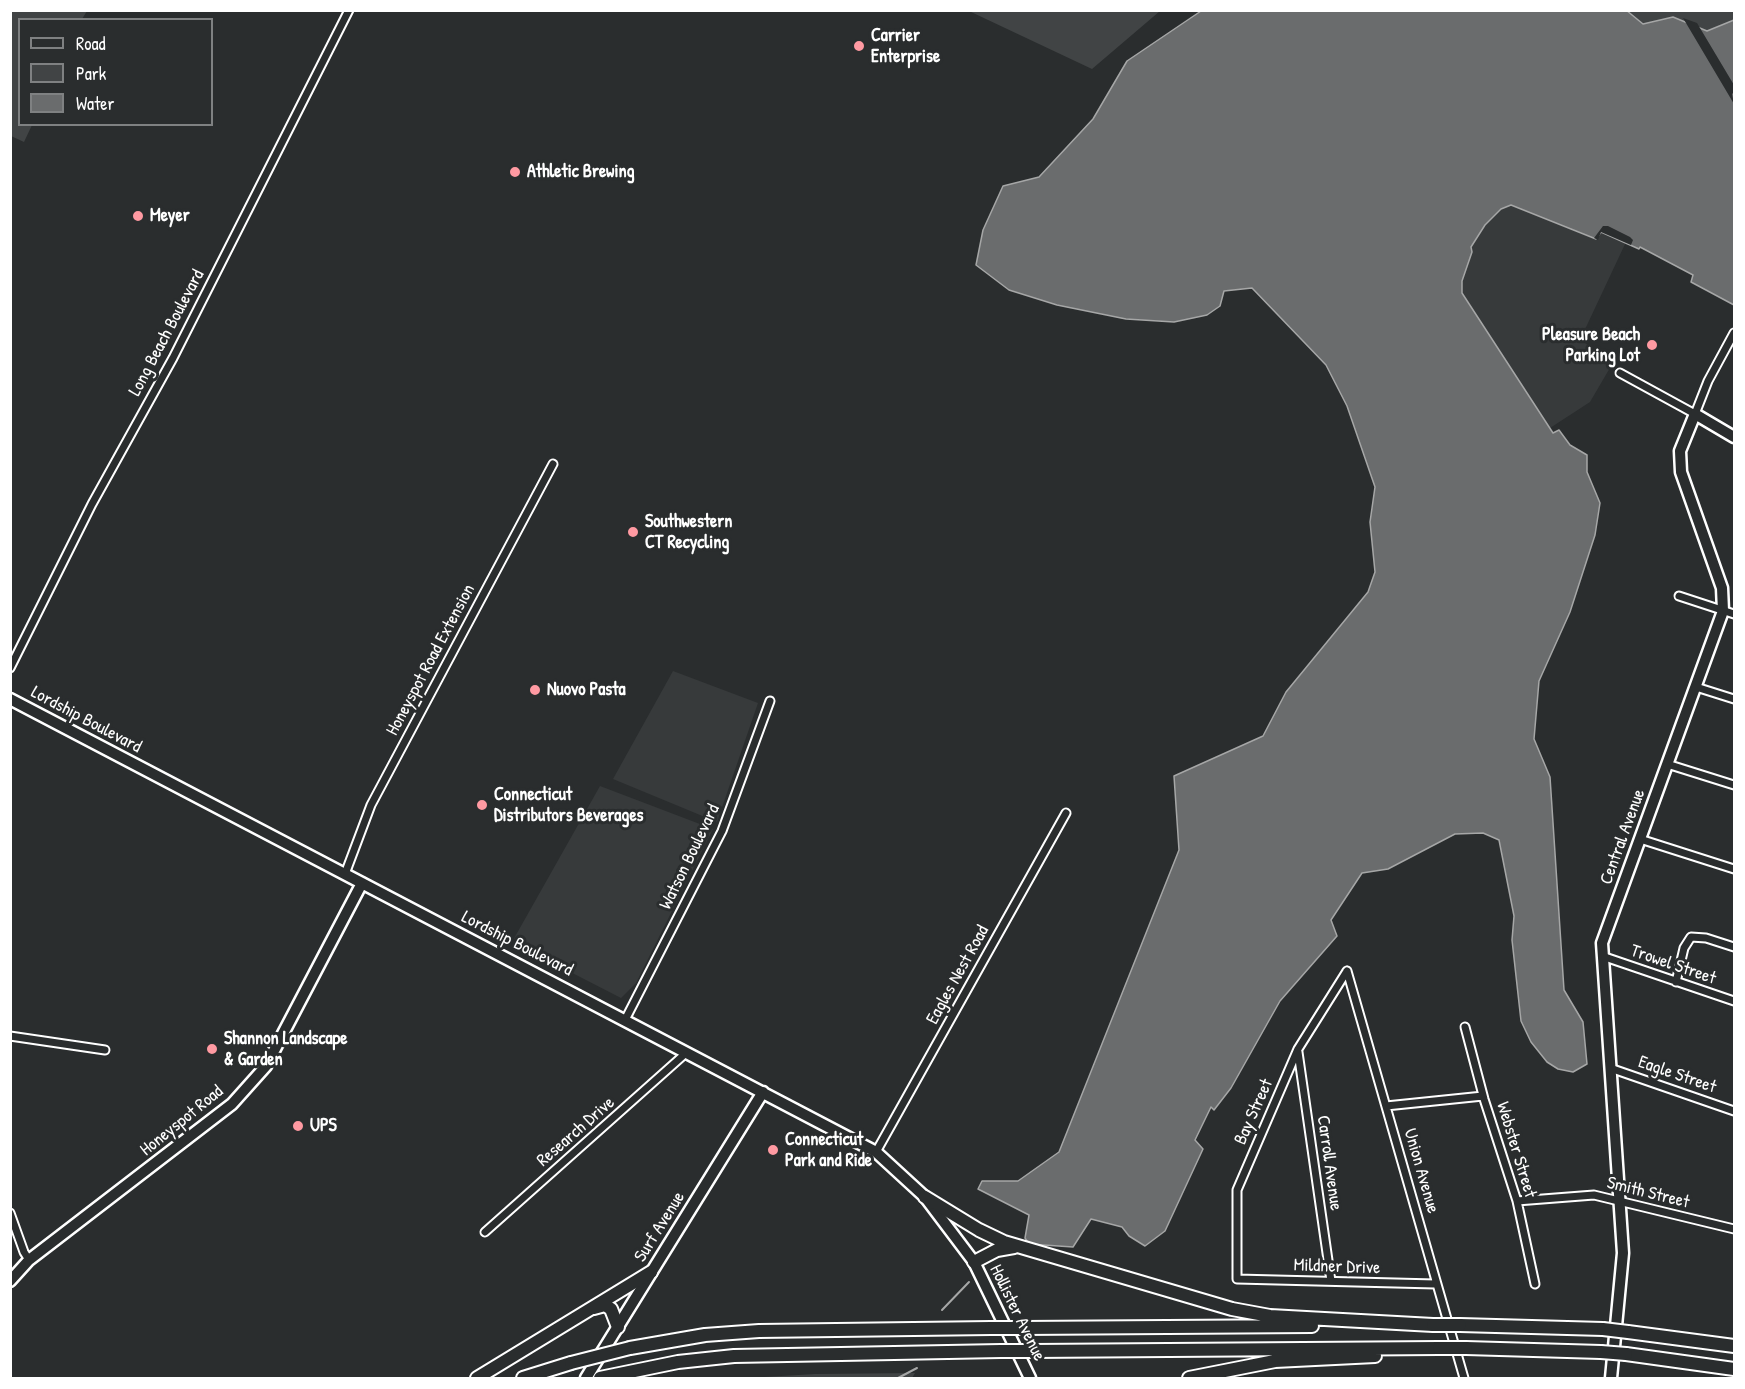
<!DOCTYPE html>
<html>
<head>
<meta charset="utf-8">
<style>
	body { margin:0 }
	#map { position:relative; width:1745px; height:1389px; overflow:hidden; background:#2a2d2e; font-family:"Patrick Hand",sans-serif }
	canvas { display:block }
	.frame { position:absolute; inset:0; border:12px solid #fff; pointer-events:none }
	.legend { position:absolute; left:18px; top:18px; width:195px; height:108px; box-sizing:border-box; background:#2a2d2e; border:2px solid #7f8182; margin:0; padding:8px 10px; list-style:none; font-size:18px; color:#fff }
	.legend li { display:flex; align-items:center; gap:12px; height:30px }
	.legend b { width:30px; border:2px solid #7f8182 }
</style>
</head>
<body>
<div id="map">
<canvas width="1745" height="1389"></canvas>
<div class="frame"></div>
<ul class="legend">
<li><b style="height:8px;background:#2a2d2e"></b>Road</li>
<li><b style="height:16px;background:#414445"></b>Park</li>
<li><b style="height:16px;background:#6a6c6d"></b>Water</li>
</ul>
</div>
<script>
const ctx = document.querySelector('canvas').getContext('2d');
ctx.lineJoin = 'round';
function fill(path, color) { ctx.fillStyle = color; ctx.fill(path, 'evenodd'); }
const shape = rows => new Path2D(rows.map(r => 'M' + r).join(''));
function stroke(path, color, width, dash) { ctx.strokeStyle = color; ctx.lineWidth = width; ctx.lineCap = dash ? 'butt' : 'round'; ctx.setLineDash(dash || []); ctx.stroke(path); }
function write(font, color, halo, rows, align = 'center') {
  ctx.font = font + ' "Patrick Hand",sans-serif'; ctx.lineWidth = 6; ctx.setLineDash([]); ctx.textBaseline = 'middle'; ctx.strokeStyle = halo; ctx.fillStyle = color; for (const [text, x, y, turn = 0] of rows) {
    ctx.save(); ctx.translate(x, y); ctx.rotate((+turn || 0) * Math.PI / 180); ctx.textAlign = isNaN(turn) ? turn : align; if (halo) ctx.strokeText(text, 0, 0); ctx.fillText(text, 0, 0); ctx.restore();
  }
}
const built = shape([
	[1511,205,1597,240,1601,231,1626,242,1580,340,1614,361,1590,402,1550,428,1462,293,1462,281,1472,252,1471,247,1485,225,1501,209],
	[673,671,758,703,717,822,613,779],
	[600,786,713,829,636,983,621,998,512,942]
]);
const green = shape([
	[10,11,87,11,82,19,20,20,20,124,32,125,24,142,11,136],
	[969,11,1160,11,1092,69],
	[1626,11,1734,11,1734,20,1707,31,1673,17,1643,24],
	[915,1373,912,1378,748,1378,815,1374]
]);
const water = shape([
	[1626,10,1643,24,1673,17,1707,31,1734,20,1734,305,1691,282,1693,275,1640,247,1639,249,1601,232,1596,239,1511,205,1501,209,1485,225,1471,247,1472,252,1462,281,1462,293,1553,433,1559,430,1570,445,1587,455,1587,472,1600,503,1595,535,1570,612,1539,681,1534,739,1550,777,1564,990,1583,1022,1587,1064,1573,1072,1558,1069,1547,1062,1531,1042,1521,1021,1512,940,1514,916,1499,840,1483,833,1455,834,1388,869,1362,873,1331,920,1337,936,1280,1001,1231,1088,1214,1110,1211,1107,1195,1140,1203,1149,1165,1231,1145,1246,1129,1236,1122,1227,1091,1219,1073,1247,1029,1244,1025,1238,1029,1215,978,1189,982,1181,1018,1181,1059,1152,1179,850,1174,776,1263,736,1286,692,1368,592,1375,572,1370,522,1375,487,1347,406,1326,365,1252,288,1224,291,1220,306,1207,315,1174,322,1126,319,1057,305,1009,290,976,265,983,230,1003,186,1039,177,1093,119,1127,61,1201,11,1626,10]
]);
const pier = shape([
	[1683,18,1697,23,1734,85,1734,92,1732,94,1734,104],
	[1603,226,1608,226,1630,237,1633,240,1631,245,1601,232,1598,240,1594,238]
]);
const stream = shape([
	[942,1310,969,1282],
	[898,1378,917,1368]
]);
const street = shape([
	[1620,373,1695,414,1708,381,1734,333],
	[1679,596,1734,614],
	[10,668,92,504,173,358,349,10],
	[1696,687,1734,699],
	[1667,764,1734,785],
	[1640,839,1734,869],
	[345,874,371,805,553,464],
	[1602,956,1734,1001],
	[1347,971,1298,1049,1237,1190,1237,1279,1435,1284],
	[1347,971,1464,1378],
	[1676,982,1684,948,1691,937,1706,938,1734,947],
	[625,1020,722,831,770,701],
	[1465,1027,1484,1099,1517,1201,1535,1284],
	[10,1036,105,1050],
	[1298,1052,1331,1281],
	[1610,1068,1734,1111],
	[1386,1106,1483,1096],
	[876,1152,1066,813],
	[1517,1201,1594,1195,1734,1229],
	[10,1213,24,1252,29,1260],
	[485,1232,686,1053]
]);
const secondary = shape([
	[10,699,876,1152,925,1197,974,1262,1030,1378],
	[10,1281,29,1260,232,1104,266,1066,362,883],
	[586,1378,763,1092],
	[1611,1378,1623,1253,1602,943,1723,611,1722,588,1681,472,1680,451,1695,414,1734,437]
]);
const highway = shape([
	[925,1197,979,1230,1004,1242,1232,1309,1270,1316,1433,1325],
	[974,1262,997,1250,1014,1247],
	[594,1308,605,1305,611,1309,618,1327],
	[1460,1325,1603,1329],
	[1022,1328,1312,1326],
	[1628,1332,1734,1346],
	[630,1348,705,1335,759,1331,991,1328],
	[1466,1348,1601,1352],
	[1033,1351,1439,1348],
	[1626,1354,1734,1369],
	[477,1378,651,1272],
	[523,1378,571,1363],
	[600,1378,678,1362,734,1356,1001,1351],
	[1189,1378,1275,1361,1375,1356]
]);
const highwayBridge = shape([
	[1433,1325,1460,1325],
	[991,1328,1022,1328],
	[1603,1329,1628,1332],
	[1439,1348,1466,1348],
	[1001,1351,1033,1351],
	[1601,1352,1626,1354],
	[571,1363,630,1348]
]);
const markers = [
	[859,46,6,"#ff9aa2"],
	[515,172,6,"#ff9aa2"],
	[138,216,6,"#ff9aa2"],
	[1652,345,6,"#ff9aa2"],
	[633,532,6,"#ff9aa2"],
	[535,690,6,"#ff9aa2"],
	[482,805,6,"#ff9aa2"],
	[212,1049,6,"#ff9aa2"],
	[298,1126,6,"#ff9aa2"],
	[773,1150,6,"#ff9aa2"]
];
const poiNames = [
	["Carrier",871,36],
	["Enterprise",871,57],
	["Athletic Brewing",527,172],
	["Meyer",150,216],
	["Pleasure Beach",1640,335,"right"],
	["Parking Lot",1640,356,"right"],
	["Southwestern",645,522],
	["CT Recycling",645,543],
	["Nuovo Pasta",547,690],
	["Connecticut",494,795],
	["Distributors Beverages",494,816],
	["Shannon Landscape",224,1039],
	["& Garden",224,1060],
	["UPS",310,1126],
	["Connecticut",785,1140],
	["Park and Ride",785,1161]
];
const streetNames = [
	["Long Beach Boulevard",167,333,-62],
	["Honeyspot Road Extension",431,660,-62],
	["Lordship Boulevard",86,720,28],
	["Central Avenue",1623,837,-70],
	["Watson Boulevard",690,857,-64],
	["Lordship Boulevard",517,944,27],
	["Trowel Street",1673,965,19],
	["Eagles Nest Road",958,975,-61],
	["Eagle Street",1677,1075,19],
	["Bay Street",1254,1112,-66],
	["Honeyspot Road",182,1121,-39],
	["Research Drive",576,1132,-41],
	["Webster Street",1516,1150,73],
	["Carroll Avenue",1329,1163,82],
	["Union Avenue",1421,1171,74],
	["Smith Street",1648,1193,14],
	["Surf Avenue",660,1227,-58],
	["Mildner Drive",1337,1267,2],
	["Hollister Avenue",1017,1313,64]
];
fill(built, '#373a3b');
fill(green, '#414445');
fill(water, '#6a6c6d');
stroke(water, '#a6a7a7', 1.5);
fill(pier, '#2a2d2e');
stroke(stream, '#a6a7a7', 2);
stroke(street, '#fff', 11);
stroke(secondary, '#fff', 15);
stroke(highway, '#fff', 16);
stroke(street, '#2a2d2e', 7);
stroke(secondary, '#2a2d2e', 10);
stroke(highway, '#2a2d2e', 12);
stroke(highwayBridge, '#fff', 16, []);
stroke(highwayBridge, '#2a2d2e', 12);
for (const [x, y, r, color] of markers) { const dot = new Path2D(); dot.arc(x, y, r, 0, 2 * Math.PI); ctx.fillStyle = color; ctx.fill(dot); stroke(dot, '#2a2d2e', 2); }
write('bold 18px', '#fff', '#2a2d2e', poiNames, 'left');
write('18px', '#fff', '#2a2d2e', streetNames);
</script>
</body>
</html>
